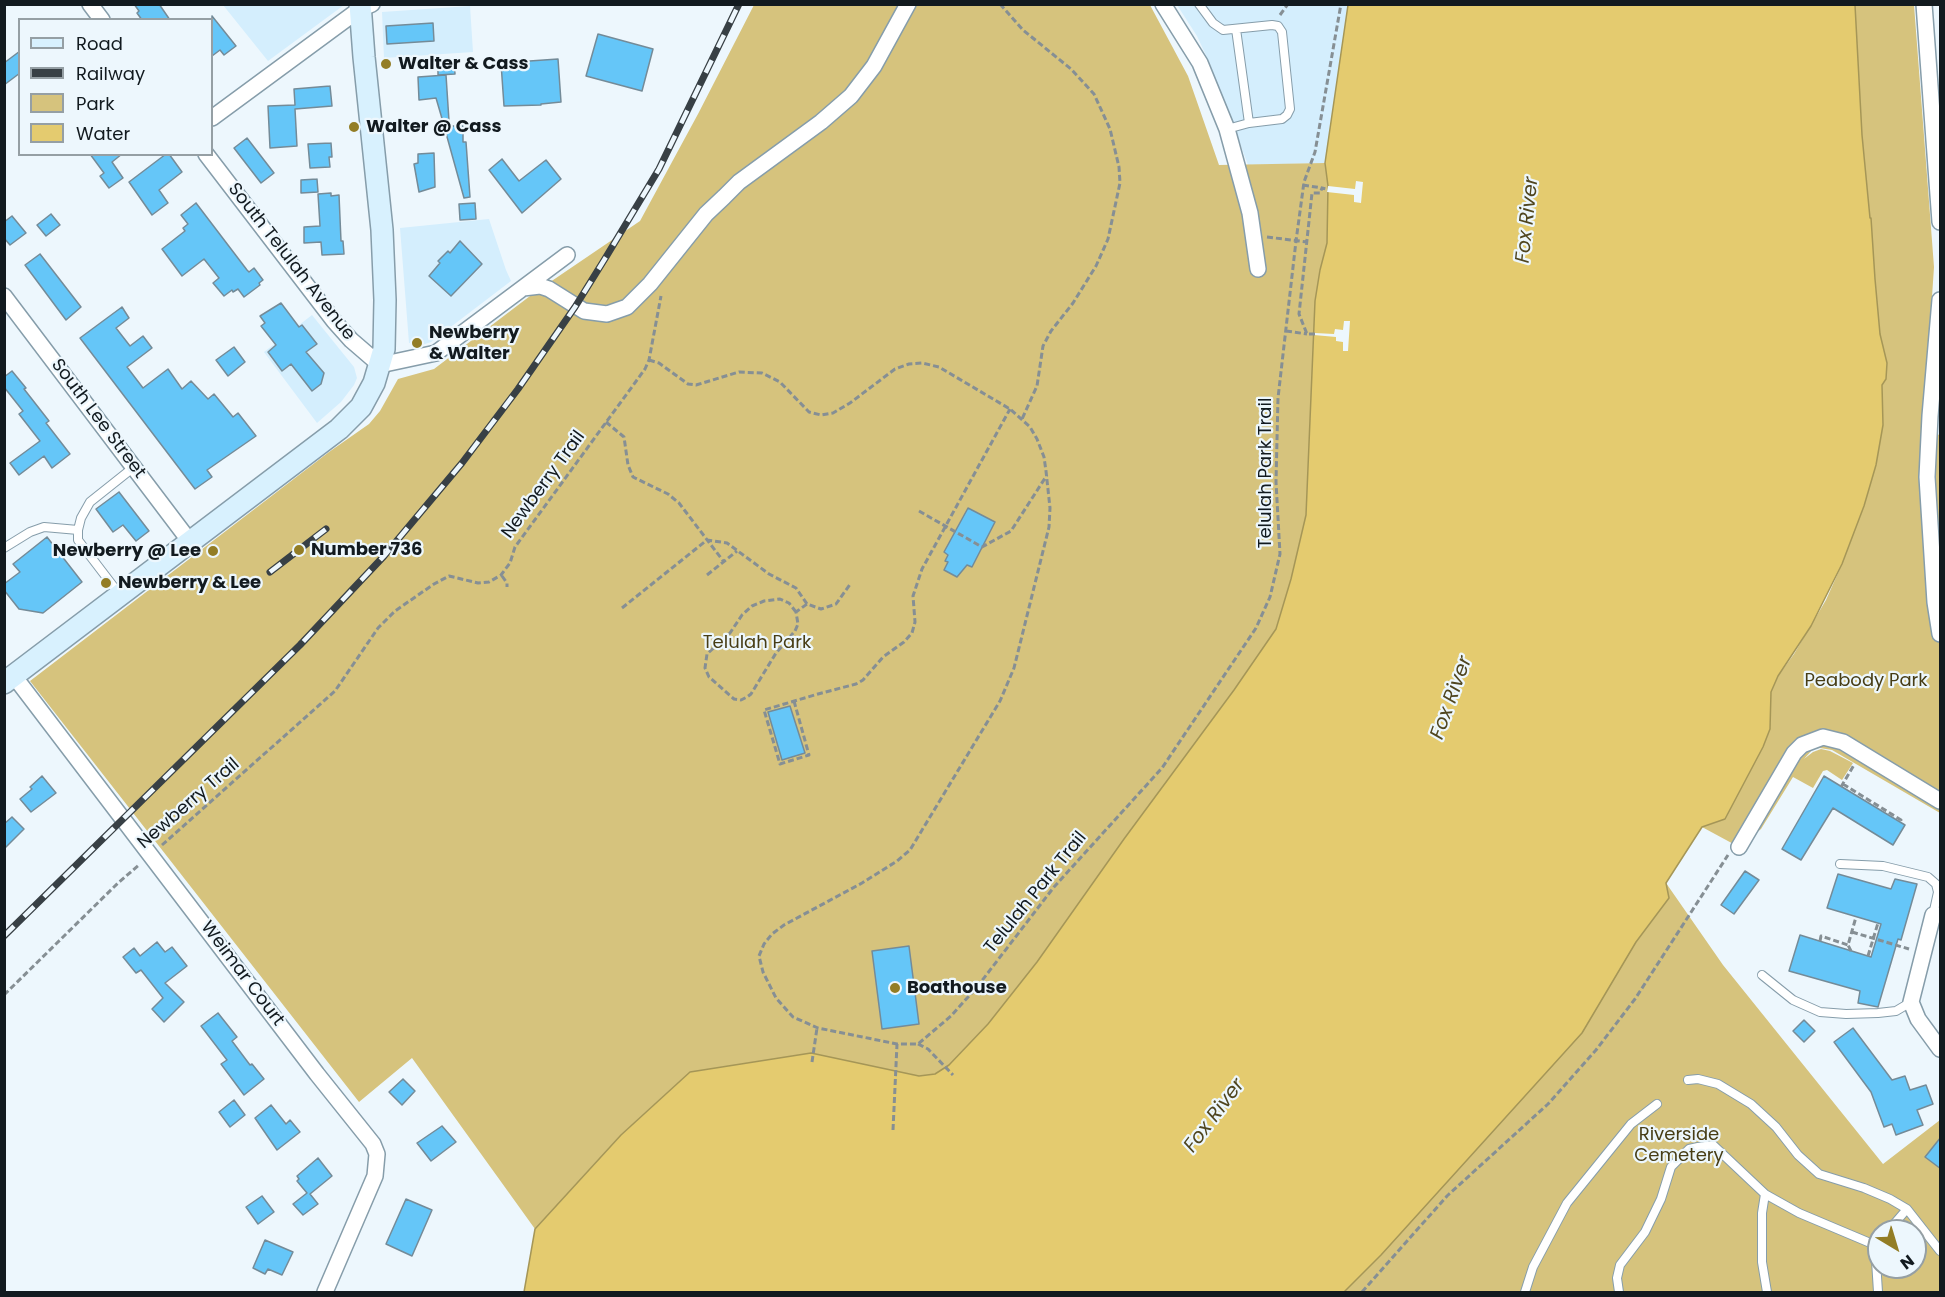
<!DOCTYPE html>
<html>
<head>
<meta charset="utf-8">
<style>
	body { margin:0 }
	#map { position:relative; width:1945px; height:1297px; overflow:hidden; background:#edf7fd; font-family:Poppins,sans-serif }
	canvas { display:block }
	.frame { position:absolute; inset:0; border:6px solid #121a1f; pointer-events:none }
	.legend { position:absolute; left:18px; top:18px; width:195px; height:138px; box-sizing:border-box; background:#edf7fd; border:2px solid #959fa4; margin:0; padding:8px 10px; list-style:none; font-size:18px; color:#121a1f }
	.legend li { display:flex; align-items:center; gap:12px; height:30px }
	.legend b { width:30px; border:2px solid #959fa4 }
	.north { position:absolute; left:1867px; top:1219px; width:60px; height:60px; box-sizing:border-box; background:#edf7fd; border:2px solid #959fa4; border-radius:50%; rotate:142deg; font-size:16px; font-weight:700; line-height:24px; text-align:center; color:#121a1f }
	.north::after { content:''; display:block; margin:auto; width:21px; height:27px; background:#937d25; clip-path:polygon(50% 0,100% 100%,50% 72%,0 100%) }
</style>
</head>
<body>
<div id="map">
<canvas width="1945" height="1297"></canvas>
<div class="frame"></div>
<ul class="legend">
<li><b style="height:8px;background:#d8f1fe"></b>Road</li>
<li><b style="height:8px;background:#384045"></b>Railway</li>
<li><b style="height:16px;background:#d6c37d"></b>Park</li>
<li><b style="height:16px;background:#e4cb6f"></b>Water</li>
</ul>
<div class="north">N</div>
</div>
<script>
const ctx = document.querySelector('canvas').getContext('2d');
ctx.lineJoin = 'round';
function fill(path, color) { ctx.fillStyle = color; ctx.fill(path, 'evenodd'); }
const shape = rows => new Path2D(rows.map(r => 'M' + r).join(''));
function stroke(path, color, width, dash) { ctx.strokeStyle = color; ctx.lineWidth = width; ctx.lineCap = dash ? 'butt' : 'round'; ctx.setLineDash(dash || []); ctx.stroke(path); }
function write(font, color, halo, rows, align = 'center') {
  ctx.font = font + ' Poppins,sans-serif'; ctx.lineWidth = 4.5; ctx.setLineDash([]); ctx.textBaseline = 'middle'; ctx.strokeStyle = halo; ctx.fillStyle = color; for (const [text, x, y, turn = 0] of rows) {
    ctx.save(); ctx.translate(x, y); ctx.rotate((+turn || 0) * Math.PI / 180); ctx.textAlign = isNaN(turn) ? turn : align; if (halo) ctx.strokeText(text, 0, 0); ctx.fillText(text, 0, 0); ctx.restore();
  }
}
const built = shape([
	[223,5,344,5,268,61],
	[1177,5,1348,5,1325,163,1248,165,1210,64,1197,36],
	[470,6,473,52,384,58,382,12],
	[489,219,506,270,511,281,431,342,422,345,409,343,400,228],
	[312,315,354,367,357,378,354,385,341,402,317,423,264,352]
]);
const green = shape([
	[754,5,1150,5,1188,76,1219,165,1325,163,1328,186,1327,243,1320,270,1315,301,1306,515,1291,579,1276,629,1234,690,1124,839,1037,962,988,1024,949,1065,935,1074,919,1076,811,1053,690,1072,621,1135,535,1229,412,1058,359,1102,30,681,329,452,369,424,380,411,398,379,434,369,534,293,640,221,698,114],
	[1855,5,1914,5,1934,267,1923,431,1940,435,1940,813,1832,750,1820,748,1813,749,1804,759,1813,752,1821,749,1830,751,1853,763,1842,780,1827,770,1823,771,1813,788,1793,777,1761,829,1739,847,1702,827,1725,819,1763,747,1770,729,1771,692,1778,676,1794,654,1826,600,1842,564,1864,506,1876,465,1883,425,1882,385,1886,379,1887,363,1880,334,1875,280,1871,219,1870,218,1862,135],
	[1666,883,1723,965,1883,1164,1940,1120,1940,1292,1344,1292,1381,1255,1636,942,1669,898],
	[1879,1231,1915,1231,1915,1267,1879,1267]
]);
const water = shape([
	[1348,5,1855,5,1862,135,1870,218,1871,218,1875,279,1880,334,1887,363,1886,379,1882,385,1883,425,1876,465,1864,506,1842,564,1811,626,1778,676,1771,692,1770,729,1763,747,1725,819,1702,827,1666,883,1669,898,1636,942,1582,1033,1381,1255,1344,1292,524,1292,535,1229,621,1135,690,1072,811,1053,919,1076,935,1074,949,1065,988,1024,1037,962,1124,839,1234,690,1276,629,1291,579,1306,515,1315,301,1320,270,1327,243,1328,186,1325,163,1348,5]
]);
const pier = shape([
	[1356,181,1363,182,1361,203,1354,202,1354,195,1327,192,1328,186,1355,189],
	[1344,321,1350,321,1348,351,1343,351,1343,342,1336,341,1336,337,1314,335,1315,333,1334,334,1335,329,1343,330]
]);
const building = shape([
	[134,4,159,4,170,20,142,20,137,13,139,11,134,4],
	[212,16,236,46,224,55,220,50,212,56,212,16],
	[433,23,434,41,387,44,386,26,433,23],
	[598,34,653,49,642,91,586,76,598,34],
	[20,51,20,73,4,85,4,63,20,51],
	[558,59,561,102,541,104,541,105,504,106,501,63,558,59],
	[454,61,455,74,438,75,438,63,454,61],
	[446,75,449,121,443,122,436,98,419,100,418,77,446,75],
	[330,86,332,106,295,109,297,146,270,148,268,106,295,105,294,89,330,86],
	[444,126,463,126,463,142,466,142,470,197,464,198,444,126],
	[247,138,274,173,261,183,234,148,247,138],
	[331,143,332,157,329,157,330,167,310,168,308,144,331,143],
	[434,153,435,187,419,192,414,164,418,163,418,154,434,153],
	[90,154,122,154,112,162,123,178,109,188,100,176,104,173,90,154],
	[166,154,169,154,182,172,159,190,168,203,152,215,129,182,166,154],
	[502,159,519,181,546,160,561,179,522,213,489,170,502,159],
	[317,179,318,192,301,193,301,180,317,179],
	[331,193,331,196,339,195,341,241,343,241,344,254,322,255,321,242,304,243,304,227,320,226,318,194,331,193],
	[196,203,247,270,249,272,254,268,263,280,259,283,260,285,244,297,238,289,233,292,232,290,224,296,213,283,219,278,204,259,182,276,162,249,185,231,183,228,188,224,181,215,196,203],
	[475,203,476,219,460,220,459,204,475,203],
	[51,214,60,225,46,236,37,225,51,214],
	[12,216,26,233,10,245,4,238,4,222,12,216],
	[460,241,482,264,451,296,429,276,440,263,438,261,448,251,450,253,460,241],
	[40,254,81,307,66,320,25,265,40,254],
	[281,303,299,327,302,325,317,344,306,352,324,373,321,384,312,391,291,364,282,371,268,352,276,345,261,326,265,323,260,316,281,303],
	[122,307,129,318,116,328,130,346,143,336,152,348,127,367,143,388,168,369,182,389,191,381,208,399,214,394,233,417,238,413,256,436,207,470,212,477,195,489,80,338,122,307],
	[234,347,245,362,228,376,216,360,234,347],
	[12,371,26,388,24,389,49,421,46,423,70,454,52,468,44,456,19,475,10,463,40,441,19,414,23,411,4,387,4,377,12,371],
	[119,492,149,531,136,541,123,525,113,532,96,509,119,492],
	[968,508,995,522,972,567,967,565,957,577,944,570,948,562,945,561,948,555,944,552,968,508],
	[47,537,82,582,43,613,19,609,4,590,4,584,20,572,13,564,47,537],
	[790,706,805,753,782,760,768,712,790,706],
	[42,776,56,793,31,812,20,799,32,789,30,787,42,776],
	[1824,776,1905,825,1893,845,1833,808,1801,860,1782,849,1824,776],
	[12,817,24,829,4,849,4,824,12,817],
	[1745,871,1759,880,1734,914,1721,905,1745,871],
	[1838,874,1891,889,1895,879,1917,884,1901,940,1898,939,1878,1007,1858,1003,1860,991,1789,971,1800,935,1871,957,1881,924,1827,908,1838,874],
	[157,942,165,952,172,947,187,966,165,983,184,1002,164,1022,152,1009,163,998,141,970,136,973,123,957,134,948,140,956,157,942],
	[909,946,919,1024,882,1029,872,951,909,946],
	[218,1013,237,1037,232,1041,250,1065,252,1064,264,1079,244,1095,221,1064,227,1060,201,1026,218,1013],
	[1804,1020,1815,1031,1804,1042,1793,1031,1804,1020],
	[1853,1028,1892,1080,1905,1076,1910,1090,1926,1085,1933,1104,1917,1110,1923,1125,1896,1135,1892,1124,1884,1127,1871,1092,1834,1042,1853,1028],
	[403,1079,415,1091,402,1105,389,1092,403,1079],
	[234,1100,245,1115,230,1127,219,1112,234,1100],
	[271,1105,286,1124,290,1120,300,1132,277,1150,255,1118,271,1105],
	[442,1126,456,1142,431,1161,417,1143,442,1126],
	[1941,1137,1941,1169,1925,1157,1941,1137],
	[318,1158,332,1176,310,1194,318,1204,303,1215,293,1204,307,1193,297,1181,299,1179,297,1176,318,1158],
	[262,1196,274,1212,258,1224,246,1207,262,1196],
	[406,1199,432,1210,412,1256,386,1244,406,1199],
	[265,1240,293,1252,282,1275,268,1269,265,1274,253,1268,265,1240]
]);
const path = shape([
	[1000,4,1023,30,1071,69,1094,94,1110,129,1119,167,1120,183,1108,239,1096,266,1073,303,1051,331,1043,346,1037,386,1022,419],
	[1280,15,1288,4],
	[1303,185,1322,188],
	[1267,237,1307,242],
	[1286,331,1307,334],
	[1315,334,1307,334,1299,314,1312,193,1320,193,1322,188,1327,189],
	[649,360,659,363,688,384,696,385,739,372,762,373,780,382,809,412,821,415,833,413,850,403,895,369,909,364,922,363,939,367,1010,409,1030,427,1037,439,1044,457,1046,471,1050,508,1049,527,1014,668,1000,701,910,850,897,861,862,883,784,925,772,934,764,944,759,956,763,972,776,998,793,1017,818,1028,897,1044,918,1044,951,1016,977,987,1054,887,1162,768,1256,628,1270,597,1280,554,1276,482,1278,398,1296,241,1304,182,1315,152,1341,4],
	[606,422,624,437,628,465,633,477,668,494,679,503,724,562],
	[919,511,982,547,1011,531,1047,475],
	[707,575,737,551],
	[502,576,507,583,507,587],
	[622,608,707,540,727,543,769,574,796,588,807,604],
	[796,612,789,603,780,599,764,601,752,606,742,615,730,633,707,654,705,668,709,677,734,699,741,700,747,697,751,694,776,653,795,631,798,624,796,612,807,604,821,609,836,604,851,583],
	[794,701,809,755,780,764,764,710,818,694,856,684,863,680,883,657,904,642,912,633,915,622,913,596,922,569,1010,409],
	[1843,784,1901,820,1900,822],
	[1841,787,1854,765],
	[162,845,335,691,378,628,395,611,434,584,449,576,478,583,489,582,501,575,510,563,515,547,645,369,649,360,661,296],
	[1852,932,1909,949],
	[1820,941,1821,936,1848,945],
	[1851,951,1848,945,1856,917],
	[1868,956,1878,923],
	[4,995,118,883,139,865],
	[918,1044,928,1049,953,1075],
	[812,1062,817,1028],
	[893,1130,897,1044],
	[1362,1292,1447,1196,1548,1104,1596,1050,1635,999,1728,855]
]);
const service = shape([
	[1199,4,1213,23,1223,30,1272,25,1278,26,1282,32,1290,109,1287,115,1282,119,1249,123,1227,129],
	[1236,29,1249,123],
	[4,548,30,532,44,527,78,530],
	[120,595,78,540,78,530,81,518,90,502,134,467],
	[1840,864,1883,866,1928,877,1936,884,1938,892,1933,915],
	[1762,975,1793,1000,1820,1012,1846,1014,1878,1013,1896,1011,1911,1002],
	[1688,1080,1698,1079,1718,1084,1751,1104,1776,1127,1798,1155,1819,1174,1864,1188,1890,1199,1907,1209,1940,1251],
	[1765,1194,1762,1213,1762,1262,1767,1292],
	[1888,1231,1907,1209],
	[1525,1292,1533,1267,1567,1203,1631,1124,1657,1104],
	[1619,1292,1617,1278,1620,1265,1645,1232,1661,1199,1671,1167,1689,1149,1698,1147,1713,1145,1765,1194,1799,1213,1875,1245],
	[1878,1292,1875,1245,1879,1241]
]);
const minor = shape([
	[90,4,102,20],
	[1163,4,1200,63,1227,129,1250,213,1258,269],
	[1924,4,1940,222],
	[212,118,360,9,372,4],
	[206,154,334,321,351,340,380,365,436,353,567,255],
	[523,288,540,286,549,289,584,311,607,314,627,307,650,284,706,214,724,197,739,182,821,122,851,96,874,66,908,4],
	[4,296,191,543],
	[1940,300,1930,416,1927,477,1935,602,1940,634],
	[14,676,317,1074,373,1144,377,1154,375,1176,325,1292],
	[1739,847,1794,753,1802,745,1823,737,1843,742,1940,801],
	[1940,915,1933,915,1911,1002,1918,1019,1940,1049]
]);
const secondary = shape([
	[4,683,339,429,361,407,374,383,384,349,385,300,382,230,364,57,360,4]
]);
const rail = shape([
	[270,572,326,529],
	[4,936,300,645,384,556,462,463,518,389,575,307,606,257,659,169,739,4]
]);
const markers = [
	[386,64,6,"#937d25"],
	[354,127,6,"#937d25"],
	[417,343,6,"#937d25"],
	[299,550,6,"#937d25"],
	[213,551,6,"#937d25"],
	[106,583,6,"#937d25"],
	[895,988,6,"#937d25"]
];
const poiNames = [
	["Walter & Cass",398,64],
	["Walter @ Cass",366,127],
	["Newberry",429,333],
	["& Walter",429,354],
	["Number 736",311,550],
	["Newberry @ Lee",201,551,"right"],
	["Newberry & Lee",118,583],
	["Boathouse",907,988]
];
const streetNames = [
	["South Telulah Avenue",291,262,52],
	["South Lee Street",98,419,53],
	["Telulah Park Trail",1266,473,-90],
	["Newberry Trail",544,485,-54],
	["Newberry Trail",189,804,-41],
	["Telulah Park Trail",1036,893,-51],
	["Weimar Court",242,974,53]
];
const parkNames = [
	["Telulah Park",757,643],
	["Peabody Park",1866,681],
	["Riverside",1679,1135],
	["Cemetery",1679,1156]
];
const waterNames = [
	["Fox River",1528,220,-84],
	["Fox River",1452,698,-70],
	["Fox River",1215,1116,-53]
];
fill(built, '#d4eefd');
fill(green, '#d6c37d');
fill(water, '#e4cb6f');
stroke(water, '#a59657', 1.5);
fill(pier, '#edf7fd');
fill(building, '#65c6f8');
stroke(building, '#748b98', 1.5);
stroke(service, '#869daa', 10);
stroke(minor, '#869daa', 18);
stroke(secondary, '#869daa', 24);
stroke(path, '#868f94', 3, [6, 3]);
stroke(service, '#fff', 8);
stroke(minor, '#fff', 15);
stroke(secondary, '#d8f1fe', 21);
stroke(rail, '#384045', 7);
stroke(rail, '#edf7fd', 4.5, [14]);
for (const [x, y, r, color] of markers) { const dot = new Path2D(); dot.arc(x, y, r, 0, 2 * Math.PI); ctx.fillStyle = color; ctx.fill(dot); stroke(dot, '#edf7fd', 2); }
write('bold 18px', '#121a1f', '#edf7fd', poiNames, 'left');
write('18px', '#121a1f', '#edf7fd', streetNames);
write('18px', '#473d15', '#edf7fd', parkNames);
write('italic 20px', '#50461f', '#edf7fd', waterNames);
</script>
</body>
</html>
